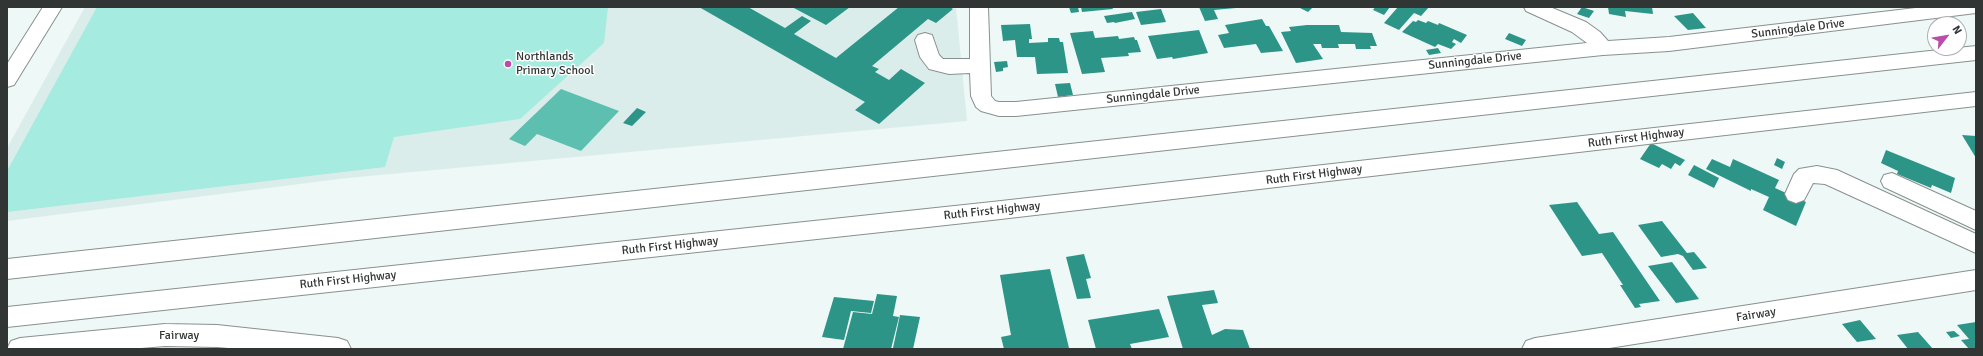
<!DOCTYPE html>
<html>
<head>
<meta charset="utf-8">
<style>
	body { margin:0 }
	#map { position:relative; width:1983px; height:356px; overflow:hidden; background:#eef8f6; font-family:Signika,sans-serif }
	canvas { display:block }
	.frame { position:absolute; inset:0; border:8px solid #313534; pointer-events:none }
	.north { position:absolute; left:1927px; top:16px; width:40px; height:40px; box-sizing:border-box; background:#fff; border:1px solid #adaeae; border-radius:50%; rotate:59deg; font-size:11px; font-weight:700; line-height:16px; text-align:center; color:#313534 }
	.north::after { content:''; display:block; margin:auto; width:14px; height:18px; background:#b94cac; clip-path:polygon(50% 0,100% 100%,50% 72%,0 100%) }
</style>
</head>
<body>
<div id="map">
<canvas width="1983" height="356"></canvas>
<div class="frame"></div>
<div class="north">N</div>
</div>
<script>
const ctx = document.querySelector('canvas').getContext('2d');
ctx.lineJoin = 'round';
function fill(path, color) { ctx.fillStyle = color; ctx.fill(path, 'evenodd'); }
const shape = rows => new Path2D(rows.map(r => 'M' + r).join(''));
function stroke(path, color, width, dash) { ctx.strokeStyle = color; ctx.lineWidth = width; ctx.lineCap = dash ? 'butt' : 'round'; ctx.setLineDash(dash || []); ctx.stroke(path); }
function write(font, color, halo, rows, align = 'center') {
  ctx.font = font + ' Signika,sans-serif'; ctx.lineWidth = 3; ctx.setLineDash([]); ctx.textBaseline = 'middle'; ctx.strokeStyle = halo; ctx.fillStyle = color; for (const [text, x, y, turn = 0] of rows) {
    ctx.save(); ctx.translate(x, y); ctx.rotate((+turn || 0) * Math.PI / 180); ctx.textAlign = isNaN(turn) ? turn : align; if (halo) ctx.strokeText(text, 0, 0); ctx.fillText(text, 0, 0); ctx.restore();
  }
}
const built = shape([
	[85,7,956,7,967,121,347,178,7,221,7,148]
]);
const green = shape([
	[97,7,608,7,604,43,520,119,394,137,385,167,7,212,7,171]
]);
const water = shape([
	[561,89,619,111,581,151,537,134,525,146,509,139]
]);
const building = shape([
	[699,7,748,7,785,28,802,16,811,21,794,34,836,58,899,7,950,7,953,9,936,23,928,19,872,66,879,69,875,72,889,80,901,69,925,83,879,124,855,110,865,102],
	[792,7,850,7,826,25],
	[1069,7,1078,7,1079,12,1071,13],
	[1081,7,1112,7,1113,9,1082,12],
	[1199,7,1236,7,1236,8,1214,10,1218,19,1205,21],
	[1298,7,1313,7,1308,12],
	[1375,7,1390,7,1384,15,1373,10],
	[1398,7,1429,7,1421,16,1414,13,1399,30,1384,23],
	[1582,7,1594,11,1589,18,1577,14],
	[1608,7,1652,7,1653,14,1625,11,1626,17,1609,14],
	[1161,9,1166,22,1141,25,1136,12],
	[1132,12,1135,19,1115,23,1114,22,1107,23,1104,16],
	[1693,13,1706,28,1688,30,1674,16],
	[1262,19,1266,26,1269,26,1283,51,1261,53,1256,44,1224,48,1218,35,1229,33,1225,25],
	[1418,20,1426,23,1428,21,1438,25,1439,23,1467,35,1461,43,1454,39,1452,42,1456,44,1451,49,1438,44,1435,47,1402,32,1413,21,1416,22],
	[1030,24,1032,39,1029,39,1029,43,1048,42,1048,38,1059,38,1060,42,1063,42,1068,73,1037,74,1035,57,1017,57,1015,40,1003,41,1001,25],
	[1307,25,1339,25,1341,32,1372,33,1377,46,1370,46,1371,49,1356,49,1355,44,1338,44,1339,48,1322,48,1321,44,1313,44,1323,59,1296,63,1281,32,1291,31,1289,27],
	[1199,30,1208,53,1173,59,1172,57,1157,59,1148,36],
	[1093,31,1095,38,1118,36,1119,39,1134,37,1135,40,1137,40,1141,52,1128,53,1129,56,1101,58,1105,72,1082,74,1070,33],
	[1509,33,1526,40,1522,46,1505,39],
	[1438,48,1441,53,1429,55,1426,50],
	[1007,61,1008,67,1003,68,1003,71,996,72,994,62],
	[1070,83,1073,95,1058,97,1055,84],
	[637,108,646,112,632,126,623,123],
	[1962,135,1976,136,1976,158],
	[1651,143,1685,160,1680,166,1675,163,1671,169,1662,164,1659,168,1640,159],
	[1886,150,1955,178,1951,193,1932,185,1931,188,1897,174,1898,171,1881,163],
	[1777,158,1785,162,1782,169,1774,165],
	[1712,159,1730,167,1733,159,1779,180,1775,188,1806,202,1796,226,1763,210,1769,197,1751,189,1751,191,1706,169],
	[1694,165,1719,178,1714,188,1688,175],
	[1577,202,1599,234,1613,232,1660,301,1639,304,1641,307,1635,308,1620,285,1623,285,1602,253,1582,256,1549,205],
	[1662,221,1687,253,1694,252,1707,268,1693,270,1683,256,1678,254,1661,257,1638,225],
	[1084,254,1091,278,1086,279,1091,298,1077,299,1066,257],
	[1672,262,1699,299,1676,303,1648,266],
	[1050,269,1069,348,1004,349,1001,337,1011,335,1000,275],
	[1214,290,1218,303,1202,305,1212,335,1225,329,1243,330,1250,349,1183,349,1167,296],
	[877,294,897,296,893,316,899,317,891,349,843,349,853,312,872,314],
	[834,297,874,301,871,313,851,311,844,340,822,337],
	[1159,309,1169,337,1130,344,1132,349,1096,349,1088,320],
	[900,315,920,317,913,349,893,348],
	[1860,320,1876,339,1857,342,1842,324],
	[1976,322,1976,349,1969,349,1961,340,1969,339,1957,325],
	[1954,331,1960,336,1951,338,1946,332],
	[1918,332,1933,349,1908,349,1897,335]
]);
const minor = shape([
	[43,7,62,7,14,85,7,87,7,64,43,7],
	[970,7,988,7,991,96,995,101,999,102,1016,102,1587,43,1572,32,1526,11,1524,7,1550,7,1586,22,1600,32,1608,41,1669,37,1924,7,1976,7,1976,13,1669,51,1603,55,1016,116,999,116,981,111,976,107,971,96,970,73,949,74,929,69,920,57,915,40,918,35,925,33,932,35,939,55,943,59,970,59,970,7],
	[1817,166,1837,170,1976,234,1976,253,1825,184,1813,183,1804,200,1796,203,1788,200,1785,194,1794,174,1799,169,1817,166],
	[1892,173,1976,211,1976,230,1884,187,1881,181,1884,175,1892,173],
	[1976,270,1976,290,1603,349,1522,349,1526,341,1535,338,1976,270],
	[165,324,217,325,338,338,347,341,351,349,240,349,217,347,165,346,129,349,7,349,11,341,20,338,165,324]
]);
const highway = shape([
	[1976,46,1976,60,7,279,7,259,1976,46],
	[1976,92,1976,106,992,220,7,327,7,307,992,202,1976,92]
]);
const markers = [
	[508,64,4,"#b94cac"]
];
const streetNames = [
	["Sunningdale Drive",1798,29,-7],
	["Sunningdale Drive",1475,61,-6],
	["Sunningdale Drive",1153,95,-6],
	["Ruth First Highway",1636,138,-7],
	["Ruth First Highway",1314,175,-7],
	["Ruth First Highway",992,211,-6],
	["Ruth First Highway",670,246,-6],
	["Ruth First Highway",348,280,-6],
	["Fairway",1756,315,-9],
	["Fairway",179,336]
];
const poiNames = [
	["Northlands",516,57],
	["Primary School",516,71]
];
fill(built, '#dbedea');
fill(green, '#a5ebdf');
fill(water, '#5cbfb0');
fill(building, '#2c9588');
stroke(minor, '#88918f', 2);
stroke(highway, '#88918f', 2);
fill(minor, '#fff');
fill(highway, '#fff');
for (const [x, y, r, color] of markers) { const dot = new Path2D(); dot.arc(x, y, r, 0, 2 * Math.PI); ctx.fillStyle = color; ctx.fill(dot); stroke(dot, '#fff', 1.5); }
write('12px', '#313534', '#fff', streetNames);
write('12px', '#313534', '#fff', poiNames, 'left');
</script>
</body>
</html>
